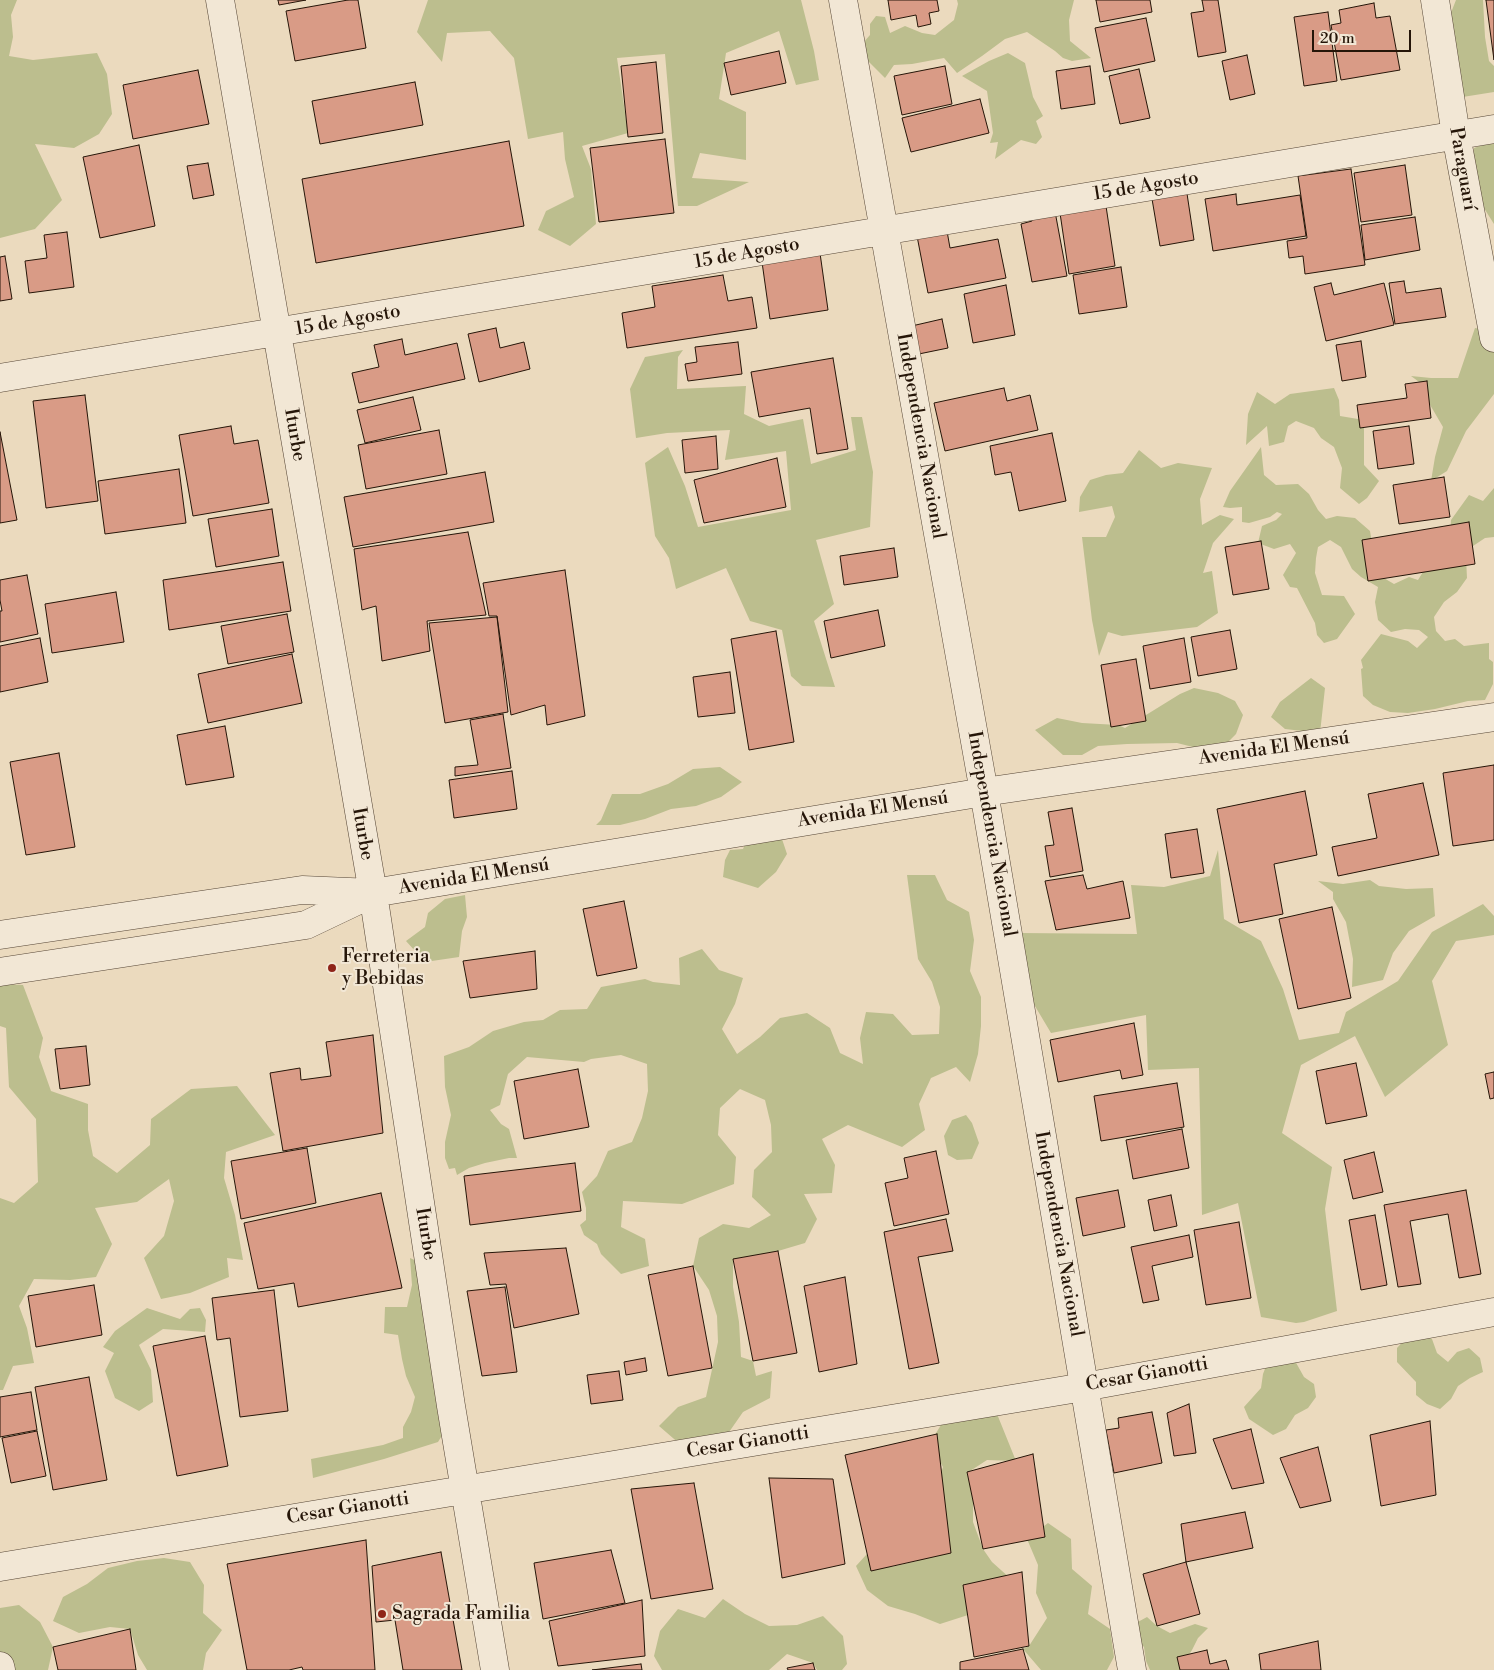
<!DOCTYPE html>
<html>
<head>
<meta charset="utf-8">
<style>
	body { margin:0 }
	#map { position:relative; width:1494px; height:1670px; overflow:hidden; background:#ebdabe; font-family:"Libre Bodoni",serif }
	canvas { display:block }
	.scale { position:absolute; left:1312px; top:30px; width:99px; height:22px; box-sizing:border-box; border:2px solid #251508; border-top:0; padding-left:6px; font-size:15px; line-height:18px; white-space:nowrap; color:#251508; -webkit-text-stroke:4px #f2e7d5; paint-order:stroke }
</style>
</head>
<body>
<div id="map">
<canvas width="1494" height="1670"></canvas>
<div class="scale">20 m</div>
</div>
<script>
const ctx = document.querySelector('canvas').getContext('2d');
ctx.lineJoin = 'round';
function fill(path, color) { ctx.fillStyle = color; ctx.fill(path, 'evenodd'); }
const shape = rows => new Path2D(rows.map(r => 'M' + r).join(''));
function stroke(path, color, width, dash) { ctx.strokeStyle = color; ctx.lineWidth = width; ctx.lineCap = dash ? 'butt' : 'round'; ctx.setLineDash(dash || []); ctx.stroke(path); }
function write(font, color, halo, rows, align = 'center') {
  ctx.font = font + ' "Libre Bodoni",serif'; ctx.lineWidth = 4; ctx.setLineDash([]); ctx.textBaseline = 'middle'; ctx.strokeStyle = halo; ctx.fillStyle = color; for (const [text, x, y, turn = 0] of rows) {
    ctx.save(); ctx.translate(x, y); ctx.rotate((+turn || 0) * Math.PI / 180); ctx.textAlign = isNaN(turn) ? turn : align; if (halo) ctx.strokeText(text, 0, 0); ctx.fillText(text, 0, 0); ctx.restore();
  }
}
const green = shape([
	[0,0,17,0,11,15,13,37,9,56,33,60,97,53,107,74,112,114,99,134,74,148,35,144,62,200,35,229,0,238],
	[428,0,801,0,814,51,819,80,796,85,779,31,726,53,719,99,746,112,746,160,700,153,692,178,749,182,697,206,678,206,665,54,617,58,628,133,582,146,591,169,596,224,570,246,538,230,546,211,574,197,565,159,563,132,528,139,514,58,490,31,447,33,442,62,417,32],
	[957,0,1074,0,1069,20,1070,41,1091,58,1072,61,1063,58,1055,51,1027,32,1005,39,982,56,957,73,944,58,912,64,894,65,885,78,864,57,863,43,870,35,870,24,876,16,885,17,890,33,905,26,922,33,935,35,954,20,958,4],
	[1456,0,1483,0,1485,37,1489,61,1494,66,1494,92,1450,99,1445,28],
	[1008,53,1025,63,1033,97,1043,116,1036,121,1042,137,1036,144,1021,140,995,159,998,142,990,143,993,133,987,91,962,76,989,61],
	[1494,141,1494,224,1482,205,1472,176,1474,148],
	[1475,328,1489,331,1494,340,1494,394,1466,431,1447,471,1431,481,1435,457,1443,427,1429,403,1426,387,1411,376,1431,378,1458,378],
	[683,350,678,357,677,389,746,386,744,414,769,426,803,419,811,464,856,450,851,417,862,417,873,472,870,527,816,540,834,604,814,621,835,687,802,686,791,676,782,630,750,621,726,568,676,589,669,558,655,536,645,463,668,447,685,486,698,527,791,510,786,451,725,460,730,430,667,433,636,438,630,389,645,357],
	[1334,388,1339,400,1340,416,1364,420,1364,465,1379,481,1367,498,1359,504,1340,488,1342,468,1334,447,1321,438,1314,428,1296,421,1288,426,1284,442,1269,446,1267,426,1246,445,1248,414,1257,392,1275,404,1290,394],
	[1261,447,1264,475,1276,485,1298,484,1309,494,1318,510,1326,519,1337,516,1355,518,1370,531,1377,574,1394,584,1409,577,1418,580,1426,567,1450,540,1451,520,1469,495,1483,501,1494,488,1494,537,1485,538,1464,552,1466,558,1467,578,1457,592,1444,602,1434,617,1436,631,1445,641,1455,639,1464,646,1489,643,1489,659,1493,662,1493,684,1485,700,1468,701,1435,709,1408,713,1390,712,1373,705,1363,696,1361,669,1363,668,1361,660,1381,634,1408,641,1417,648,1428,637,1419,630,1405,629,1391,632,1378,620,1375,602,1378,587,1361,577,1352,569,1341,547,1330,540,1318,547,1316,558,1315,573,1322,595,1344,596,1355,614,1337,639,1324,643,1317,635,1315,623,1297,588,1290,587,1283,575,1296,553,1290,544,1274,549,1258,543,1262,526,1276,520,1282,514,1277,512,1270,517,1249,523,1242,522,1242,507,1230,508,1223,507,1230,491],
	[1139,450,1161,468,1178,463,1212,468,1200,499,1202,525,1220,515,1234,519,1213,543,1203,573,1212,571,1218,613,1197,627,1122,636,1108,632,1099,656,1092,620,1082,537,1106,537,1115,517,1112,506,1079,512,1080,497,1090,480,1106,475,1123,473],
	[1311,678,1325,688,1320,733,1285,729,1271,717,1280,702],
	[1194,688,1218,693,1235,701,1243,715,1236,734,1225,745,1212,748,1193,747,1177,743,1127,744,1098,746,1082,755,1063,755,1035,730,1057,718,1082,723,1118,725,1125,728,1180,694],
	[720,767,742,782,721,797,696,806,671,809,645,819,620,825,596,825,601,820,612,794,640,794,668,784,693,769],
	[751,831,781,836,787,854,776,872,758,888,723,877,725,860,730,850,743,849],
	[1218,850,1224,919,1261,941,1283,989,1299,1040,1339,1033,1346,1012,1398,981,1432,932,1483,904,1494,916,1494,935,1456,941,1432,981,1448,1045,1385,1097,1355,1036,1301,1065,1282,1133,1332,1167,1325,1209,1337,1311,1304,1322,1296,1323,1261,1317,1238,1203,1202,1215,1199,1068,1148,1070,1146,1015,1051,1033,1026,991,1018,933,1137,934,1131,885,1164,887,1210,876],
	[907,875,935,875,947,900,969,912,974,940,970,971,981,997,981,1026,978,1054,970,1082,956,1067,931,1078,919,1104,925,1130,902,1147,848,1125,822,1139,835,1165,832,1193,804,1194,817,1219,805,1243,778,1251,733,1260,733,1287,739,1322,741,1357,753,1361,756,1376,772,1371,770,1398,743,1412,727,1435,681,1445,659,1426,678,1407,706,1397,718,1342,717,1316,709,1290,693,1266,699,1238,723,1224,749,1228,771,1215,752,1197,754,1170,772,1152,771,1125,765,1100,740,1089,720,1108,718,1135,736,1157,734,1184,682,1204,623,1201,621,1227,645,1239,649,1266,621,1274,601,1254,597,1244,584,1235,580,1225,586,1220,586,1208,582,1192,597,1176,608,1151,632,1142,642,1118,648,1091,647,1064,621,1055,591,1059,584,1062,527,1057,508,1074,500,1105,490,1110,501,1124,509,1129,517,1158,509,1158,485,1163,469,1168,457,1175,455,1168,449,1169,445,1158,445,1142,451,1115,445,1087,444,1056,469,1047,493,1031,524,1022,543,1020,560,1010,587,1009,601,987,645,979,653,982,680,985,679,958,702,949,719,970,743,978,735,1004,722,1029,737,1054,760,1037,780,1018,807,1013,830,1028,840,1053,863,1064,860,1038,866,1012,893,1014,912,1035,939,1034,940,1007,932,982,918,959],
	[1370,880,1379,886,1406,889,1433,888,1435,916,1409,931,1393,953,1383,980,1352,987,1353,959,1346,922,1333,899,1333,892,1318,881,1343,884],
	[465,895,467,917,462,931,459,957,425,962,406,941,425,927,428,913,445,899],
	[0,984,23,985,43,1038,39,1057,51,1091,88,1104,88,1130,93,1156,117,1173,150,1145,151,1119,191,1089,237,1086,275,1135,226,1152,224,1178,235,1215,243,1260,227,1258,229,1277,190,1293,161,1299,144,1258,164,1236,174,1201,169,1179,137,1202,95,1208,112,1244,96,1277,70,1280,34,1279,19,1306,27,1328,34,1363,13,1366,3,1390,0,1390,0,1198,14,1203,38,1182,36,1119,9,1087,6,1028,0,1026],
	[966,1115,972,1123,979,1143,972,1159,957,1160,948,1155,944,1136,952,1120],
	[410,1258,428,1266,446,1429,438,1442,384,1459,313,1478,311,1459,383,1445,403,1438,403,1427,411,1412,415,1397,406,1376,402,1359,398,1335,384,1333,385,1307,407,1307,412,1285],
	[147,1308,180,1319,190,1309,200,1308,206,1320,205,1332,163,1329,139,1345,151,1370,153,1402,139,1411,115,1398,105,1371,114,1353,103,1347,115,1331],
	[1419,1334,1432,1339,1437,1353,1448,1362,1457,1352,1469,1348,1480,1358,1483,1372,1470,1378,1458,1386,1451,1399,1440,1409,1427,1404,1416,1395,1416,1382,1397,1362,1397,1348,1407,1337],
	[1290,1352,1304,1377,1314,1384,1316,1397,1308,1408,1295,1415,1286,1429,1273,1435,1249,1419,1244,1407,1261,1388,1263,1374,1268,1361],
	[995,1409,1016,1461,987,1460,967,1473,973,1494,973,1522,983,1549,992,1562,1011,1579,968,1615,940,1624,915,1614,888,1606,867,1590,856,1566,876,1544,891,1567,917,1561,940,1548,935,1492,943,1467,930,1443,944,1420],
	[1048,1523,1071,1539,1072,1569,1092,1586,1088,1614,1110,1629,1114,1657,1107,1670,1041,1670,1023,1649,1029,1646,1047,1618,1036,1593,1038,1565,1027,1539],
	[164,1558,190,1562,204,1585,203,1613,222,1630,206,1653,203,1670,147,1670,138,1655,130,1629,110,1627,79,1633,53,1621,63,1597,87,1584,108,1568,137,1561],
	[723,1599,745,1614,769,1626,797,1625,823,1616,843,1636,847,1664,842,1670,817,1670,813,1663,787,1654,769,1670,662,1670,654,1656,660,1631,678,1609,705,1618],
	[19,1605,40,1622,53,1647,48,1670,5,1670,0,1666,0,1608],
	[1147,1617,1157,1626,1170,1633,1195,1624,1208,1628,1198,1638,1192,1650,1179,1670,1150,1670,1146,1661,1144,1647,1135,1637,1136,1623]
]);
const building = shape([
	[278,0,306,0,279,5,278,0],
	[348,0,358,0,366,48,295,61,286,11,348,0],
	[888,0,937,0,939,11,929,13,931,24,918,27,916,15,891,20,888,0],
	[1096,0,1150,0,1152,12,1100,22,1096,0],
	[1202,0,1218,0,1226,52,1198,57,1191,13,1204,11,1202,0],
	[1486,0,1494,0,1494,60,1486,0],
	[1374,3,1376,18,1390,16,1400,70,1341,80,1331,25,1341,23,1339,10,1374,3],
	[1328,12,1337,81,1304,86,1294,17,1328,12],
	[1146,18,1155,61,1104,72,1095,28,1146,18],
	[779,51,786,83,731,95,724,63,779,51],
	[1247,55,1255,94,1230,100,1222,61,1247,55],
	[656,62,663,133,628,137,621,66,656,62],
	[945,66,952,104,902,115,894,76,945,66],
	[1090,66,1095,104,1061,109,1056,71,1090,66],
	[1139,69,1150,118,1120,124,1109,76,1139,69],
	[198,70,209,124,133,139,123,85,198,70],
	[415,82,423,125,320,144,312,101,415,82],
	[980,99,989,133,911,152,902,118,980,99],
	[665,139,674,213,599,222,590,148,665,139],
	[509,141,524,226,316,263,302,179,509,141],
	[139,145,155,226,100,238,83,157,139,145],
	[208,163,214,195,193,199,187,166,208,163],
	[1405,165,1412,215,1361,222,1354,173,1405,165],
	[1351,169,1365,265,1305,274,1303,256,1289,258,1287,241,1307,238,1298,176,1351,169],
	[1186,187,1194,240,1160,246,1151,193,1186,187],
	[1236,194,1237,205,1300,195,1306,236,1213,251,1205,199,1236,194],
	[1054,206,1067,276,1032,282,1021,224,1032,221,1030,211,1054,206],
	[1106,206,1115,266,1069,274,1060,213,1106,206],
	[1415,217,1420,250,1365,260,1361,225,1415,217],
	[947,231,950,248,998,239,1006,278,928,293,917,236,947,231],
	[67,232,74,287,29,293,25,261,47,258,44,235,67,232],
	[820,253,828,310,770,319,762,262,820,253],
	[5,256,12,299,0,301,0,257,5,256],
	[1121,267,1127,307,1079,314,1073,275,1121,267],
	[723,275,728,301,752,297,757,328,627,348,622,313,655,307,652,286,723,275],
	[1404,281,1406,293,1441,288,1446,317,1395,324,1389,283,1404,281],
	[1331,283,1334,295,1384,283,1394,325,1326,341,1314,287,1331,283],
	[1006,285,1015,335,973,343,964,294,1006,285],
	[942,319,948,348,909,356,903,328,942,319],
	[496,328,500,348,524,342,530,369,479,382,468,334,496,328],
	[402,339,405,355,457,343,465,379,359,403,352,373,379,367,374,345,402,339],
	[1361,341,1366,377,1342,381,1336,345,1361,341],
	[738,342,742,374,688,381,685,364,697,362,695,347,738,342],
	[833,358,848,449,817,454,810,408,759,417,751,372,833,358],
	[1427,381,1431,418,1360,428,1357,405,1407,398,1405,384,1427,381],
	[1004,388,1007,401,1030,395,1038,430,945,451,934,403,1004,388],
	[85,395,98,501,46,508,33,401,85,395],
	[413,397,421,430,365,443,357,410,413,397],
	[231,426,234,444,258,440,269,503,193,516,179,435,231,426],
	[1409,426,1414,464,1378,469,1373,431,1409,426],
	[439,430,447,474,366,489,358,445,439,430],
	[0,432,17,520,0,523,0,432],
	[1052,433,1066,501,1019,511,1011,472,995,475,990,446,1052,433],
	[716,436,718,469,685,473,682,440,716,436],
	[777,458,786,507,704,523,694,480,777,458],
	[179,469,186,523,105,534,98,481,179,469],
	[485,472,494,522,353,547,344,497,485,472],
	[1444,477,1450,517,1399,524,1393,485,1444,477],
	[272,509,279,556,216,567,208,519,272,509],
	[1469,522,1475,564,1368,581,1362,540,1469,522],
	[468,532,486,615,427,621,430,651,382,661,376,606,362,610,354,549,468,532],
	[1261,541,1269,589,1233,595,1225,547,1261,541],
	[894,548,898,577,844,585,840,556,894,548],
	[283,562,291,611,169,630,163,580,283,562],
	[565,570,585,716,547,725,545,705,511,715,497,616,489,616,483,583,565,570],
	[27,575,38,634,0,642,0,611,2,611,0,600,0,580,27,575],
	[116,592,124,642,52,653,45,604,116,592],
	[878,610,885,646,831,658,824,621,878,610],
	[287,614,294,652,228,664,221,626,287,614],
	[497,617,508,712,445,723,429,623,497,617],
	[1230,630,1237,669,1198,676,1191,637,1230,630],
	[776,631,794,742,749,750,731,639,776,631],
	[40,638,48,682,0,692,0,646,40,638],
	[1184,638,1191,682,1150,689,1143,646,1184,638],
	[292,654,302,703,208,723,198,674,292,654],
	[1136,659,1146,721,1111,727,1101,665,1136,659],
	[730,672,735,713,698,717,693,677,730,672],
	[503,714,511,768,455,776,455,767,478,765,470,720,503,714],
	[225,726,234,777,186,785,177,735,225,726],
	[59,753,75,847,26,855,10,762,59,753],
	[1494,765,1494,840,1453,846,1443,773,1494,765],
	[512,771,517,809,454,818,449,780,512,771],
	[1423,783,1439,855,1338,876,1332,847,1377,838,1368,794,1423,783],
	[1305,791,1317,855,1274,864,1283,914,1239,923,1217,809,1305,791],
	[1072,808,1083,871,1050,877,1045,846,1054,845,1048,812,1072,808],
	[1197,829,1204,873,1171,878,1165,834,1197,829],
	[1083,875,1087,889,1123,881,1130,918,1056,930,1045,881,1083,875],
	[624,901,637,968,597,976,583,909,624,901],
	[1332,907,1351,998,1298,1009,1279,919,1332,907],
	[535,951,537,989,470,998,463,961,535,951],
	[1134,1023,1143,1075,1122,1079,1120,1070,1058,1082,1050,1040,1134,1023],
	[373,1035,383,1133,283,1151,270,1073,300,1068,301,1080,331,1076,326,1042,373,1035],
	[86,1046,90,1085,60,1089,55,1049,86,1046],
	[1356,1063,1367,1116,1326,1124,1316,1071,1356,1063],
	[578,1069,589,1127,524,1139,514,1081,578,1069],
	[1494,1072,1494,1098,1490,1099,1485,1074,1494,1072],
	[1177,1083,1184,1127,1101,1141,1094,1096,1177,1083],
	[1182,1129,1189,1168,1133,1179,1126,1140,1182,1129],
	[307,1148,316,1203,241,1219,231,1161,307,1148],
	[936,1151,949,1214,894,1226,885,1183,908,1178,904,1158,936,1151],
	[1374,1152,1383,1192,1353,1199,1344,1160,1374,1152],
	[575,1163,581,1211,470,1225,464,1176,575,1163],
	[1118,1190,1125,1227,1083,1236,1076,1198,1118,1190],
	[1466,1190,1481,1274,1459,1278,1448,1214,1410,1221,1421,1284,1398,1287,1384,1205,1466,1190],
	[381,1193,402,1288,298,1307,294,1283,258,1289,244,1223,381,1193],
	[1171,1195,1177,1226,1154,1231,1148,1200,1171,1195],
	[1375,1215,1387,1285,1361,1290,1349,1220,1375,1215],
	[946,1219,953,1251,918,1257,939,1363,909,1369,884,1232,946,1219],
	[1239,1222,1251,1298,1206,1305,1194,1230,1239,1222],
	[1189,1235,1193,1257,1152,1266,1159,1300,1143,1303,1131,1247,1189,1235],
	[566,1248,579,1314,514,1328,506,1284,490,1285,484,1253,566,1248],
	[778,1251,797,1353,753,1361,733,1259,778,1251],
	[693,1266,712,1368,668,1376,648,1275,693,1266],
	[845,1277,857,1364,819,1372,804,1286,845,1277],
	[94,1285,102,1335,36,1347,28,1296,94,1285],
	[505,1287,517,1372,482,1376,467,1291,505,1287],
	[274,1290,288,1411,240,1417,230,1338,217,1340,212,1298,274,1290],
	[205,1336,228,1466,177,1476,153,1346,205,1336],
	[645,1358,647,1371,626,1375,624,1362,645,1358],
	[619,1371,623,1400,591,1404,587,1375,619,1371],
	[89,1377,107,1480,53,1490,35,1387,89,1377],
	[31,1392,37,1430,0,1437,0,1397,31,1392],
	[1189,1404,1196,1453,1174,1456,1167,1413,1189,1404],
	[1152,1412,1162,1463,1114,1473,1106,1430,1119,1428,1118,1418,1152,1412],
	[1430,1421,1436,1495,1381,1506,1370,1435,1430,1421],
	[1251,1429,1264,1483,1232,1489,1213,1439,1251,1429],
	[37,1431,46,1476,11,1483,2,1438,37,1431],
	[937,1434,951,1553,871,1571,845,1455,937,1434],
	[1318,1447,1331,1501,1300,1508,1280,1458,1318,1447],
	[1033,1454,1045,1537,983,1549,967,1472,1033,1454],
	[769,1478,833,1479,845,1564,782,1578,769,1478],
	[694,1483,713,1589,651,1599,631,1489,694,1483],
	[1245,1512,1253,1548,1186,1562,1181,1524,1245,1512],
	[366,1540,375,1670,303,1670,302,1667,289,1670,247,1670,227,1564,366,1540],
	[611,1550,625,1603,543,1619,534,1563,611,1550],
	[441,1552,462,1670,403,1670,395,1620,376,1622,372,1566,441,1552],
	[1186,1562,1200,1614,1157,1626,1143,1574,1186,1562],
	[1022,1572,1029,1646,974,1657,963,1585,1022,1572],
	[642,1600,645,1656,558,1666,549,1621,642,1600],
	[130,1629,136,1670,58,1670,53,1647,130,1629],
	[1318,1641,1321,1670,1261,1670,1259,1654,1318,1641],
	[1023,1649,1029,1670,960,1670,960,1662,1023,1649],
	[1207,1650,1210,1664,1226,1660,1229,1670,1180,1670,1177,1657,1207,1650],
	[813,1663,815,1670,788,1670,787,1668,813,1663],
	[641,1664,642,1670,592,1670,641,1664]
]);
const minor = shape([
	[220,0,373,893,451,1406,495,1670],
	[843,0,984,792,1132,1670],
	[1435,0,1456,135,1494,338],
	[0,378,1494,129],
	[0,935,302,890,373,893,984,792,1494,717],
	[0,972,306,925,369,895],
	[0,1567,1084,1387,1494,1312],
	[0,1666,1,1670]
]);
const markers = [
	[332,968,5,"#8f2418"],
	[382,1614,5,"#8f2418"]
];
const streetNames = [
	["Paraguarí",1462,169,80],
	["15 de Agosto",1146,187,-9],
	["15 de Agosto",747,254,-10],
	["15 de Agosto",348,321,-10],
	["Iturbe",294,435,80],
	["Independencia Nacional",920,436,80],
	["Avenida El Mensú",1274,749,-8],
	["Avenida El Mensú",873,810,-9],
	["Iturbe",362,834,80],
	["Independencia Nacional",991,834,80],
	["Avenida El Mensú",474,877,-9],
	["Iturbe",425,1234,81],
	["Independencia Nacional",1058,1234,80],
	["Cesar Gianotti",1147,1375,-10],
	["Cesar Gianotti",748,1443,-9],
	["Cesar Gianotti",348,1509,-9]
];
const poiNames = [
	["Ferreteria",342,957],
	["y Bebidas",342,979],
	["Sagrada Familia",392,1614]
];
fill(green, '#bcbe8e');
fill(building, '#d99b86');
stroke(building, '#251508', 1);
stroke(minor, '#564636', 29);
stroke(minor, '#f2e7d5', 28);
for (const [x, y, r, color] of markers) { const dot = new Path2D(); dot.arc(x, y, r, 0, 2 * Math.PI); ctx.fillStyle = color; ctx.fill(dot); stroke(dot, '#f2e7d5', 2); }
write('19px', '#251508', '#f2e7d5', streetNames);
write('19px', '#251508', '#f2e7d5', poiNames, 'left');
</script>
</body>
</html>
